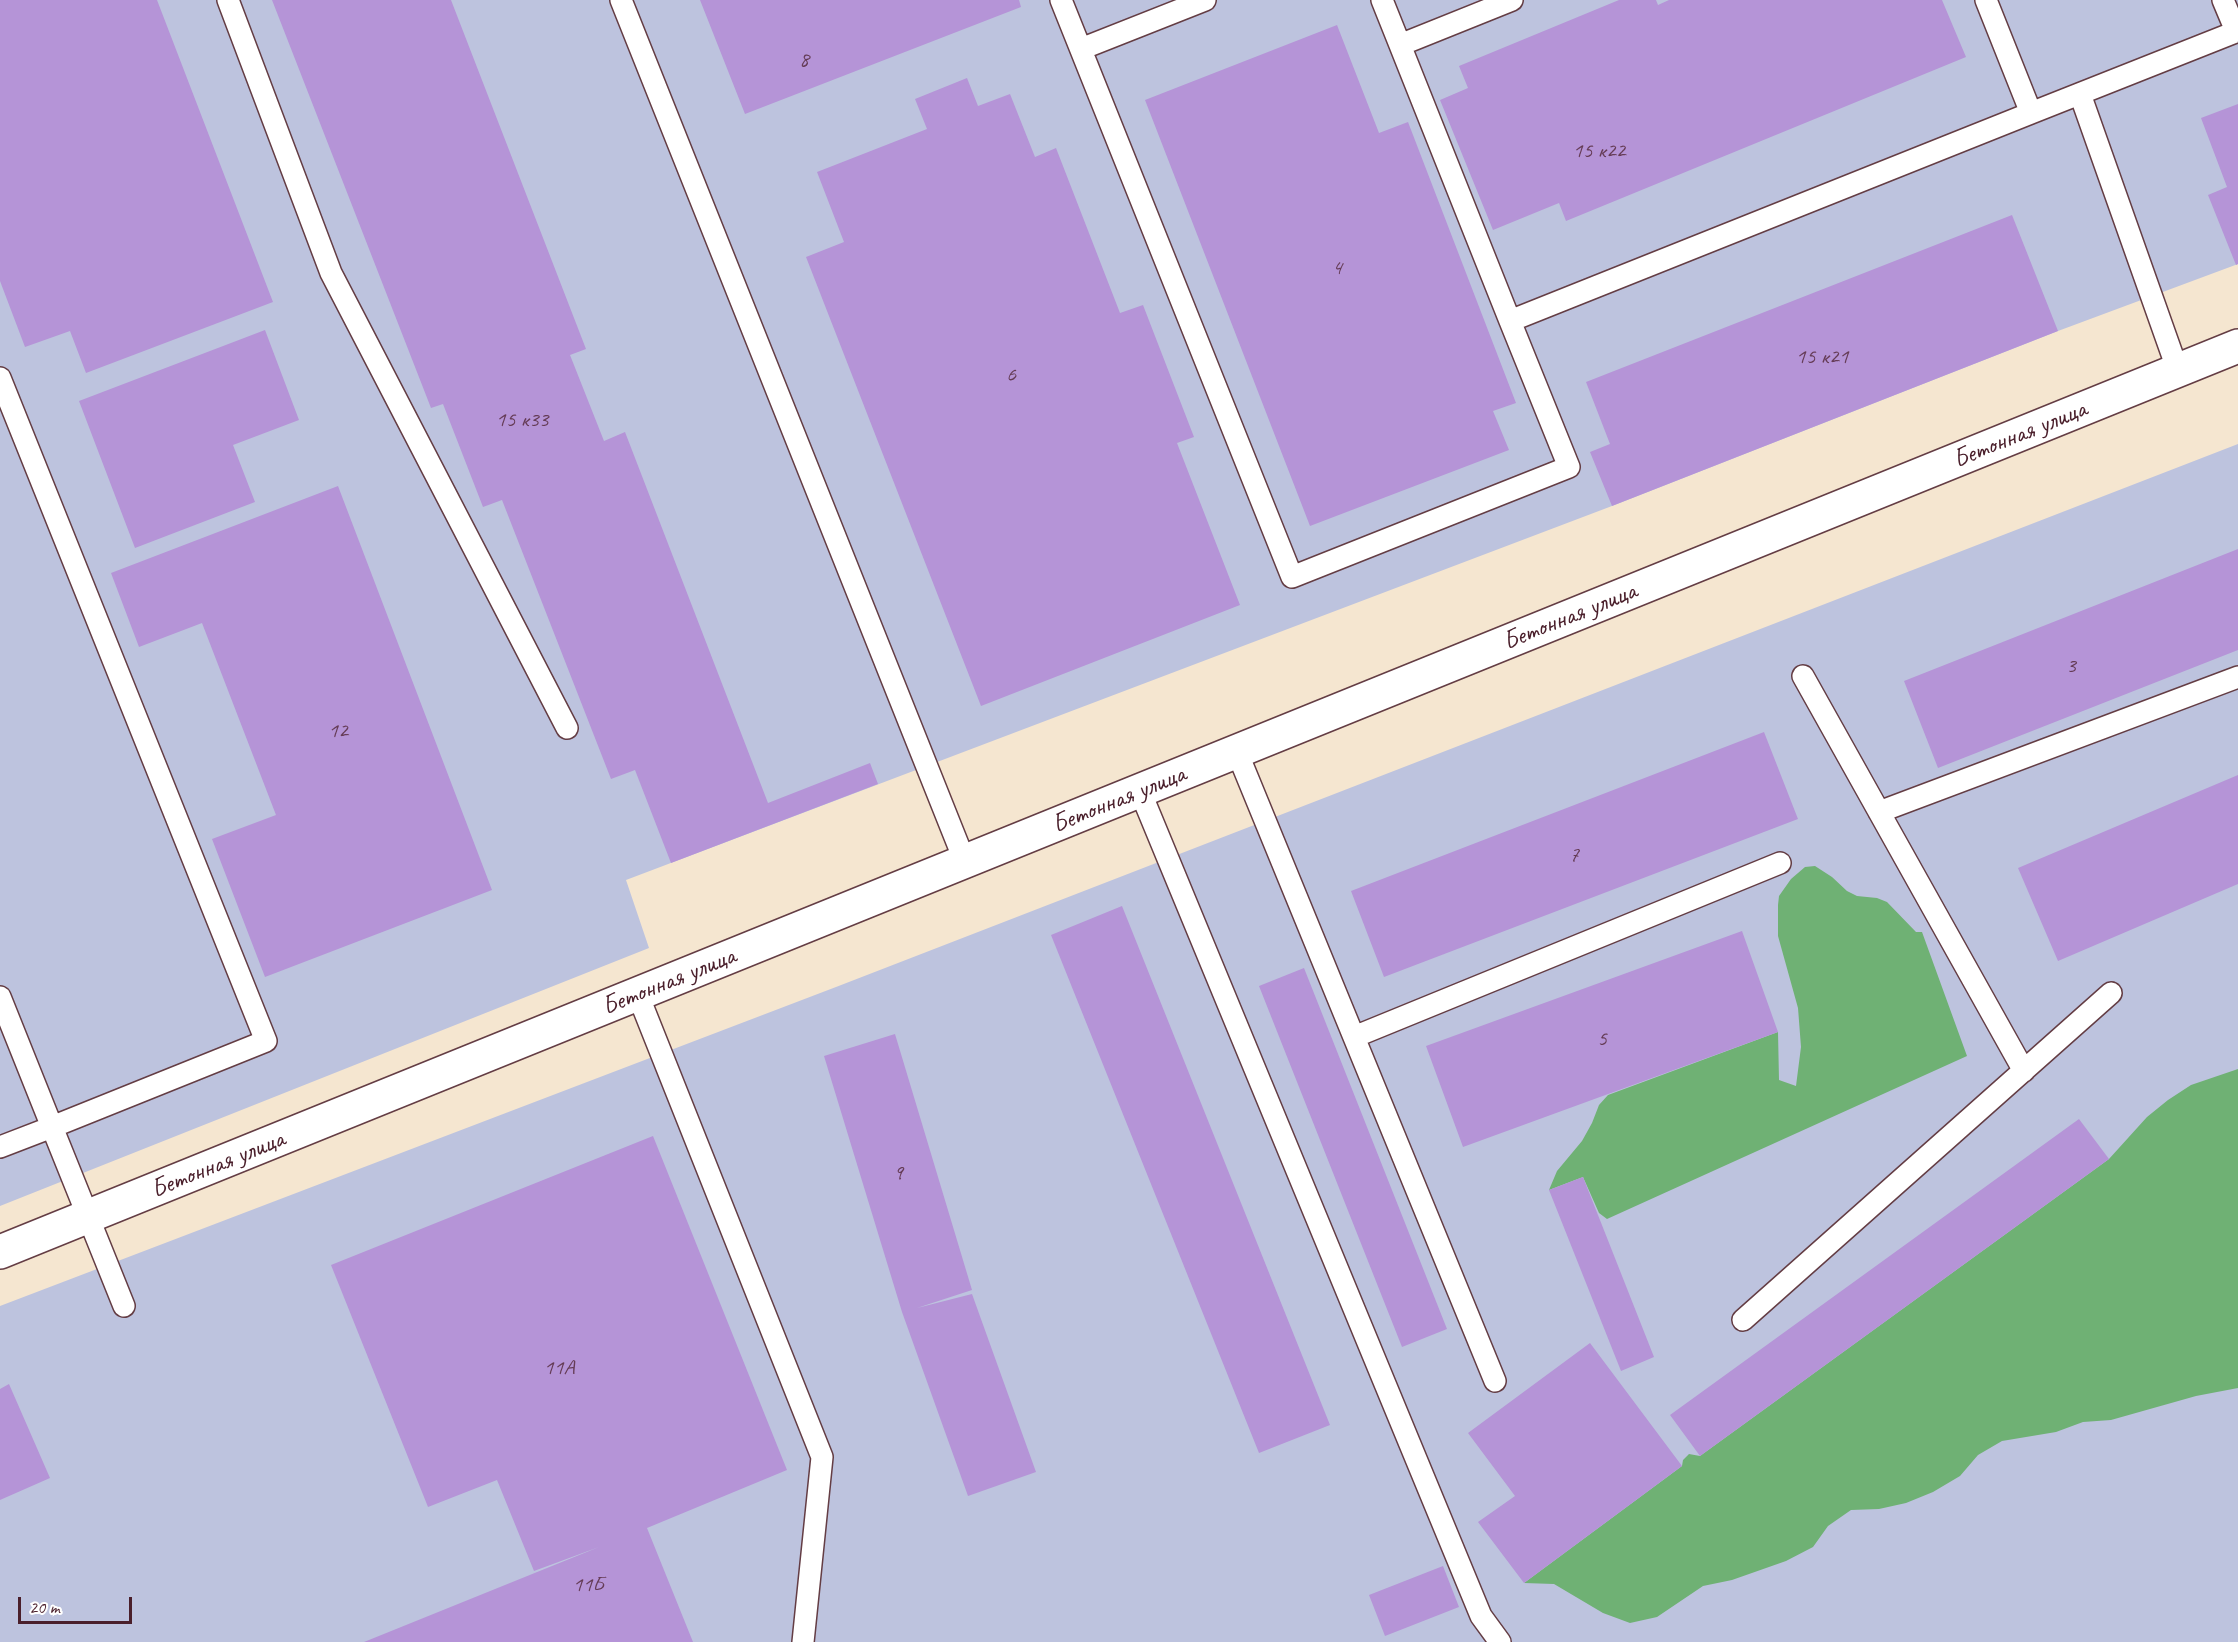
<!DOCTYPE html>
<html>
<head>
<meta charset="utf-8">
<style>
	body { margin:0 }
	#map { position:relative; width:2238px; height:1642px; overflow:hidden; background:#f5e6d0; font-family:Caveat,sans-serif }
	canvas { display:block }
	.scale { position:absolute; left:18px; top:1597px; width:114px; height:27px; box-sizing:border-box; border:3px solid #4a1f2b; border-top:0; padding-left:8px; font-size:18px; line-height:21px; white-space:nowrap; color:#4a1f2b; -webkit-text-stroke:4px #fff; paint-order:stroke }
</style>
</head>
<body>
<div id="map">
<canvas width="2238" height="1642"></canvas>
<div class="scale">20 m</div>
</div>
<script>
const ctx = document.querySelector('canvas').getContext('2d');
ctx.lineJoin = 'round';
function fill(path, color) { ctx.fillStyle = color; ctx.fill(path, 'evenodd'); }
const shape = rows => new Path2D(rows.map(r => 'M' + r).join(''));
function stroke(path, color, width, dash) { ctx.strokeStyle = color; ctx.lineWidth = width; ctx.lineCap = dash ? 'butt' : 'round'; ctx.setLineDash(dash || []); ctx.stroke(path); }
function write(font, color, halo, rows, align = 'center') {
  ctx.font = font + ' Caveat,sans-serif'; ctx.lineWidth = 5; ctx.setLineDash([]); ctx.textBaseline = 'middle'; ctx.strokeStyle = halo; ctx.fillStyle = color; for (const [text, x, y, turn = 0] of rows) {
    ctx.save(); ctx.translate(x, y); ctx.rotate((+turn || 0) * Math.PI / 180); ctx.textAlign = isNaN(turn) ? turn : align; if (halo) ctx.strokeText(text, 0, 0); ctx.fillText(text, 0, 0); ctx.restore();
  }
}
const industrial = shape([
	[0,0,2238,0,2238,264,2058,331,1612,506,626,880,649,948,0,1206],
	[2238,444,2238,1642,0,1642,0,1306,836,987]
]);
const forest = shape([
	[1815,866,1832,877,1847,891,1857,896,1877,898,1887,902,1916,932,1922,932,1967,1056,1607,1219,1599,1213,1583,1177,1549,1190,1557,1171,1582,1141,1592,1123,1599,1105,1608,1095,1778,1032,1779,1080,1796,1086,1801,1047,1798,1008,1778,936,1778,905,1779,896,1791,879,1805,867],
	[2238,1069,2238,1388,2196,1396,2111,1420,2083,1422,2056,1432,2002,1441,1978,1455,1960,1476,1933,1492,1906,1503,1879,1509,1851,1510,1828,1526,1813,1547,1786,1561,1732,1580,1703,1586,1657,1617,1630,1623,1603,1613,1554,1584,1524,1583,1682,1466,1683,1460,1689,1454,1700,1456,2109,1159,2147,1117,2168,1100,2191,1085]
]);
const building = shape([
	[0,0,157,0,273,302,86,373,70,331,25,347,0,281],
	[272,0,451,0,586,349,570,355,604,441,625,432,768,803,870,763,878,784,671,863,635,770,611,779,502,500,483,507,443,404,431,408],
	[700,0,1019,0,1021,7,745,114],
	[1619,0,1656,0,1658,5,1669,0,1942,0,1966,57,1566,221,1559,203,1493,230,1440,100,1468,88,1459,66],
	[1337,25,1379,133,1408,122,1516,403,1493,411,1509,450,1310,526,1145,100],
	[967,78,978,106,1010,94,1035,157,1056,148,1120,313,1143,305,1194,437,1177,443,1240,605,981,706,806,257,844,242,817,172,927,129,915,99],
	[2238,104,2238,264,2236,265,2208,195,2227,187,2201,118],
	[2012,215,2058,331,1612,506,1590,452,1610,444,1586,382],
	[265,330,299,420,233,445,255,502,135,548,79,401],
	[338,486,492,890,265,977,212,839,276,815,202,623,139,647,111,573],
	[2238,549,2238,650,1938,768,1904,681],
	[1764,732,1798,819,1384,977,1351,891],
	[2238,775,2238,884,2058,961,2018,868],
	[1122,906,1330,1425,1259,1453,1051,935],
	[1742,931,1778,1032,1463,1147,1426,1046],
	[1304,968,1447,1329,1402,1347,1259,986],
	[895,1034,972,1290,917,1308,972,1294,1036,1472,968,1496,902,1312,824,1056],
	[2079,1119,2109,1159,1700,1456,1670,1415],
	[653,1136,787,1470,647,1528,693,1642,364,1642,599,1547,534,1571,497,1480,428,1507,331,1265],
	[1583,1177,1654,1357,1621,1371,1549,1190],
	[1590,1343,1682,1466,1524,1583,1478,1522,1515,1496,1468,1433],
	[9,1384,50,1478,0,1500,0,1389],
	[1443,1566,1459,1607,1385,1636,1369,1595]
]);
const lane = shape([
	[228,0,331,273,567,728],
	[621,0,965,862],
	[1061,0,1292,577,1569,467,1510,321],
	[1382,0,1400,45],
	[1512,0,1400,45,1510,321,2031,113,1986,0],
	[2223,0,2236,31],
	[1081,49,1205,0],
	[2080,94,2178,371],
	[2031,113,2238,31],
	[0,378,266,1041,52,1127,124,1306],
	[1803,676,2024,1071],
	[1237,752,1495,1381],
	[1140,791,1481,1616,1500,1642],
	[1879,812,2238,677],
	[638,995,822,1457,803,1642],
	[0,997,52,1127,0,1147],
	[1354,1037,1780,863],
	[1743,1320,2111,993]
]);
const street = shape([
	[0,1252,2238,346]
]);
const numberNames = [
	["8",804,60],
	["15 к22",1599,151],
	["4",1337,268],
	["15 к21",1822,357],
	["6",1011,375],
	["15 к33",522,420],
	["3",2071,666],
	["12",338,731],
	["7",1574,855],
	["5",1602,1039],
	["9",898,1173],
	["11А",559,1368],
	["11Б",588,1585]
];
const streetNames = [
	["Бетонная улица",2020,435,-22],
	["Бетонная улица",1570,617,-22],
	["Бетонная улица",1119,800,-22],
	["Бетонная улица",669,982,-22],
	["Бетонная улица",218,1165,-22]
];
fill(industrial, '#bdc3de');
fill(forest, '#6fb174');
fill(building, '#b594d7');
stroke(lane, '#643d44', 24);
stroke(street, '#643d44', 36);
stroke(lane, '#fff', 21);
stroke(street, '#fff', 33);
write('22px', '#653c56', null, numberNames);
write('26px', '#4a1f2b', '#fff', streetNames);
</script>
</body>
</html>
